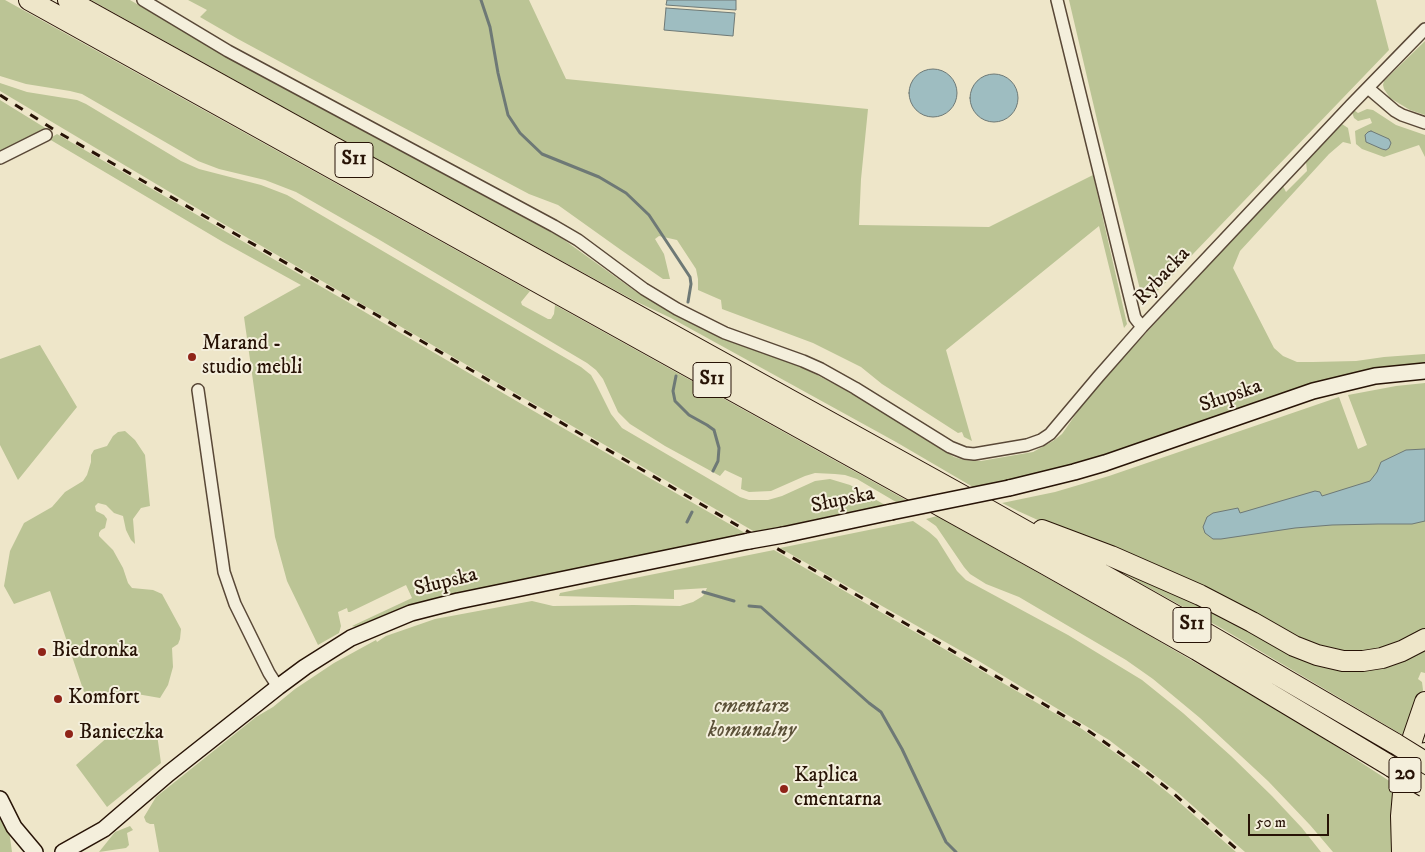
<!DOCTYPE html>
<html>
<head>
<meta charset="utf-8">
<style>
	body { margin:0 }
	#map { position:relative; width:1425px; height:852px; overflow:hidden; background:#eee6c9; font-family:"IM FELL DW Pica",serif }
	canvas { display:block }
	.scale { position:absolute; left:1248px; top:814px; width:81px; height:22px; box-sizing:border-box; border:2px solid #271306; border-top:0; padding-left:6px; font-size:15px; line-height:18px; white-space:nowrap; color:#271306; -webkit-text-stroke:4px #f4efdc; paint-order:stroke }
</style>
</head>
<body>
<div id="map">
<canvas width="1425" height="852"></canvas>
<div class="scale">50 m</div>
</div>
<script>
const ctx = document.querySelector('canvas').getContext('2d');
ctx.lineJoin = 'round';
function fill(path, color) { ctx.fillStyle = color; ctx.fill(path, 'evenodd'); }
const shape = rows => new Path2D(rows.map(r => 'M' + r).join(''));
function stroke(path, color, width, dash) { ctx.strokeStyle = color; ctx.lineWidth = width; ctx.lineCap = dash ? 'butt' : 'round'; ctx.setLineDash(dash || []); ctx.stroke(path); }
function write(font, color, halo, rows, align = 'center') {
  ctx.font = font + ' "IM FELL DW Pica",serif'; ctx.lineWidth = 4; ctx.setLineDash([]); ctx.textBaseline = 'middle'; ctx.strokeStyle = halo; ctx.fillStyle = color; for (const [text, x, y, turn = 0] of rows) {
    ctx.save(); ctx.translate(x, y); ctx.rotate((+turn || 0) * Math.PI / 180); ctx.textAlign = isNaN(turn) ? turn : align; if (halo) ctx.strokeText(text, 0, 0); ctx.fillText(text, 0, 0); ctx.restore();
  }
}
const green = shape([
	[0,0,5,0,530,291,521,302,522,305,548,319,551,319,554,314,555,305,906,500,896,502,857,479,845,475,835,474,815,473,805,476,771,491,749,492,741,489,742,478,725,470,720,476,665,446,630,424,618,412,603,379,596,370,587,363,378,239,296,192,265,180,219,169,198,161,82,94,70,91,26,84,0,76],
	[91,0,130,0,257,74,560,237,635,291,657,304,723,339,799,366,817,375,851,393,954,457,964,460,981,461,1033,452,1053,441,1062,434,1092,391,1283,186,1286,192,1307,171,1306,162,1342,124,1348,128,1351,144,1343,142,1329,154,1240,251,1233,268,1274,348,1283,356,1297,362,1313,362,1356,361,1384,357,1425,354,1425,365,1102,457,1047,472,973,487,896,442,671,318,635,301,416,181],
	[188,0,529,0,566,79,868,109,861,179,859,225,989,227,1093,175,1127,324,1124,328,1099,226,946,350,972,441,964,437,962,432,958,433,882,384,861,367,813,343,722,309,721,300,698,290,698,279,696,269,677,240,659,236,655,239,664,254,670,279,663,279,621,250,558,205,529,194,310,78,238,39,200,17,207,10],
	[1069,0,1376,0,1389,50,1144,305,1098,124],
	[1425,41,1425,115,1410,110,1390,98,1384,89,1383,85,1384,81],
	[0,83,27,92,77,100,86,104,181,161,199,169,261,185,287,195,581,367,591,375,596,384,611,414,622,428,740,497,749,500,768,500,782,496,815,481,830,479,850,485,885,505,755,532,215,219,0,91],
	[0,100,47,129,0,153],
	[1367,109,1373,110,1396,125,1425,135,1425,157,1419,145,1384,157,1362,149,1356,144,1355,131,1357,130,1372,123,1370,118,1358,121,1354,118,1352,112,1354,110,1358,113],
	[57,134,346,301,525,406,745,533,623,561,359,628,352,626,412,598,406,585,350,612,348,612,347,608,338,612,341,626,339,633,318,645,287,581,275,537,244,317,301,285,223,242,49,139],
	[40,345,77,407,18,480,0,445,0,359],
	[1425,383,1425,631,1384,651,1330,653,1018,511,1002,503,1055,492,1109,476,1339,397,1358,449,1367,445,1348,395,1396,386],
	[125,431,135,440,145,455,150,506,141,508,133,519,135,544,131,540,126,530,123,516,114,513,106,505,98,503,95,506,96,511,104,515,107,519,105,528,101,530,99,533,99,536,113,550,123,568,128,583,132,588,153,590,162,594,181,629,180,639,178,644,172,648,173,667,168,685,160,698,137,694,87,701,50,591,14,604,4,586,10,551,24,523,52,507,65,492,83,481,87,475,91,462,91,455,94,450,107,446,113,436,118,432],
	[937,516,1129,624,1272,707,1325,739,1397,786,1396,852,1333,852,1310,825,1268,781,1200,718,1153,679,1126,660,1019,597,986,584,970,574,964,567,936,526,926,519],
	[913,521,929,532,937,539,957,571,966,580,1068,635,1142,680,1183,713,1231,756,1272,796,1302,828,1321,852,1245,852,1177,792,1109,740,977,660,780,548],
	[774,550,1082,729,1142,772,1172,796,1236,852,159,852,154,824,150,824,146,822,144,817,156,797,256,717,273,707,295,689,334,663,376,640,377,642,386,636,435,619,532,601,553,606,634,605,680,606,693,602,703,596,707,588,674,590,674,599,559,596,560,593],
	[1094,557,1111,562,1306,658,1425,646,1425,673,1421,672,1418,679,1422,682,1423,690,1406,737,1221,628],
	[156,727,161,763,107,807,76,765,110,735,126,729],
	[0,811,9,830,12,852,0,852],
	[130,826,133,830,127,833,129,845,126,848,99,852,115,832]
]);
const water = shape([
	[667,0,736,0,736,10,666,5,667,0],
	[666,8,735,13,733,36,664,30,666,8],
	'909 93a24 24 0 1 1 48 0a24 24 0 1 1-48 0Z',
	'970 98a24 24 0 1 1 48 0a24 24 0 1 1-48 0Z',
	[1371,131,1389,139,1391,143,1389,148,1386,150,1382,149,1366,142,1365,135,1368,132,1371,131],
	[1425,449,1425,521,1412,524,1378,524,1332,525,1295,528,1221,539,1213,539,1205,533,1203,527,1207,517,1213,513,1238,508,1240,513,1315,491,1320,492,1322,496,1370,481,1377,472,1381,462,1406,450,1425,449]
]);
const stream = shape([
	[481,0,490,27,498,73,508,115,520,133,542,154,599,177,626,193,649,215,690,277,691,284,688,302],
	[676,376,673,391,675,401,689,415,707,425,714,430,719,448,718,461,713,471],
	[687,522,692,512],
	[703,592,734,601],
	[749,606,761,607,869,703,881,712,902,749,946,842,956,852]
]);
const street = shape([
	[143,0,228,51,554,226,578,240,644,289,677,309,725,333,803,361,821,369,855,388,950,447,965,453,974,454,1027,445,1041,440,1050,434,1098,377,1142,327,1351,105,1425,29],
	[1057,0,1135,318,1142,327],
	[1368,88,1395,111,1402,115,1425,123],
	[0,158,46,135],
	[198,390,224,572,235,604,269,673,278,687]
]);
const secondary = shape([
	[1009,488,1074,472,1105,463,1313,391,1375,376,1425,371],
	[783,535,891,512],
	[0,799,14,827,35,852],
	[63,852,104,829,168,774,278,687,305,667,351,638,411,613,458,601,749,541]
]);
const highway = shape([
	[29,0,1043,563,1197,650,1392,767],
	[68,0,987,509,1185,621,1396,744],
	[1042,530,1111,556,1200,595,1252,622,1294,646,1317,655,1343,661,1363,661,1382,658,1402,651,1425,639],
	[1402,852,1401,816,1405,770,1413,737,1425,702],
	[1417,852,1417,806,1425,753]
]);
const rail = shape([
	[0,95,56,131,375,314,1083,727,1144,770,1173,793,1240,852]
]);
const secondaryBridge = shape([
	[891,512,1009,488],
	[749,541,783,535]
]);
const highwayBridge = shape([
	[1396,744,1425,762],
	[1392,767,1425,787]
]);
const markers = [
	[192,357,5,"#8f2418"],
	[42,652,5,"#8f2418"],
	[58,699,5,"#8f2418"],
	[69,734,5,"#8f2418"],
	[784,789,5,"#8f2418"]
];
const shields = [
	[354,160,38],
	[712,380,38],
	[1192,625,38],
	[1405,775,32]
];
const shieldNames = [
	["S11",354,160],
	["S11",712,380],
	["S11",1192,625],
	["20",1405,775]
];
const streetNames = [
	["Rybacka",1163,277,-47],
	["Słupska",1231,397,-19],
	["Słupska",843,501,-12],
	["Słupska",446,583,-14]
];
const poiNames = [
	["Marand -",202,345],
	["studio mebli",202,369],
	["Biedronka",52,652],
	["Komfort",68,699],
	["Banieczka",79,734],
	["Kaplica",794,777],
	["cmentarna",794,801]
];
const parkNames = [
	["cmentarz",752,708],
	["komunalny",752,732]
];
fill(green, '#bbc495');
fill(water, '#9ebdc1');
stroke(water, '#6e7976', 1);
stroke(stream, '#6e7976', 3);
stroke(street, '#594837', 14);
stroke(secondary, '#271306', 18);
stroke(highway, '#271306', 22);
stroke(street, '#f4efdc', 11);
stroke(secondary, '#f4efdc', 15);
stroke(highway, '#eee6c9', 20);
stroke(rail, '#271306', 3, [9, 9]);
stroke(secondaryBridge, '#271306', 18, []);
stroke(highwayBridge, '#271306', 22, []);
stroke(secondaryBridge, '#f4efdc', 15);
stroke(highwayBridge, '#eee6c9', 20);
for (const [x, y, r, color] of markers) { const dot = new Path2D(); dot.arc(x, y, r, 0, 2 * Math.PI); ctx.fillStyle = color; ctx.fill(dot); stroke(dot, '#f4efdc', 2); }
for (const [x, y, w] of shields) { const box = new Path2D(); box.roundRect(x - w / 2, y - 17.5, w, 35, 4); ctx.fillStyle = '#f4efdc'; ctx.fill(box); stroke(box, '#271306', 1); }
write('bold 20px', '#271306', null, shieldNames);
write('21px', '#271306', '#f4efdc', streetNames);
write('21px', '#271306', '#f4efdc', poiNames, 'left');
write('italic 21px', '#5b5138', '#f4efdc', parkNames);
</script>
</body>
</html>
